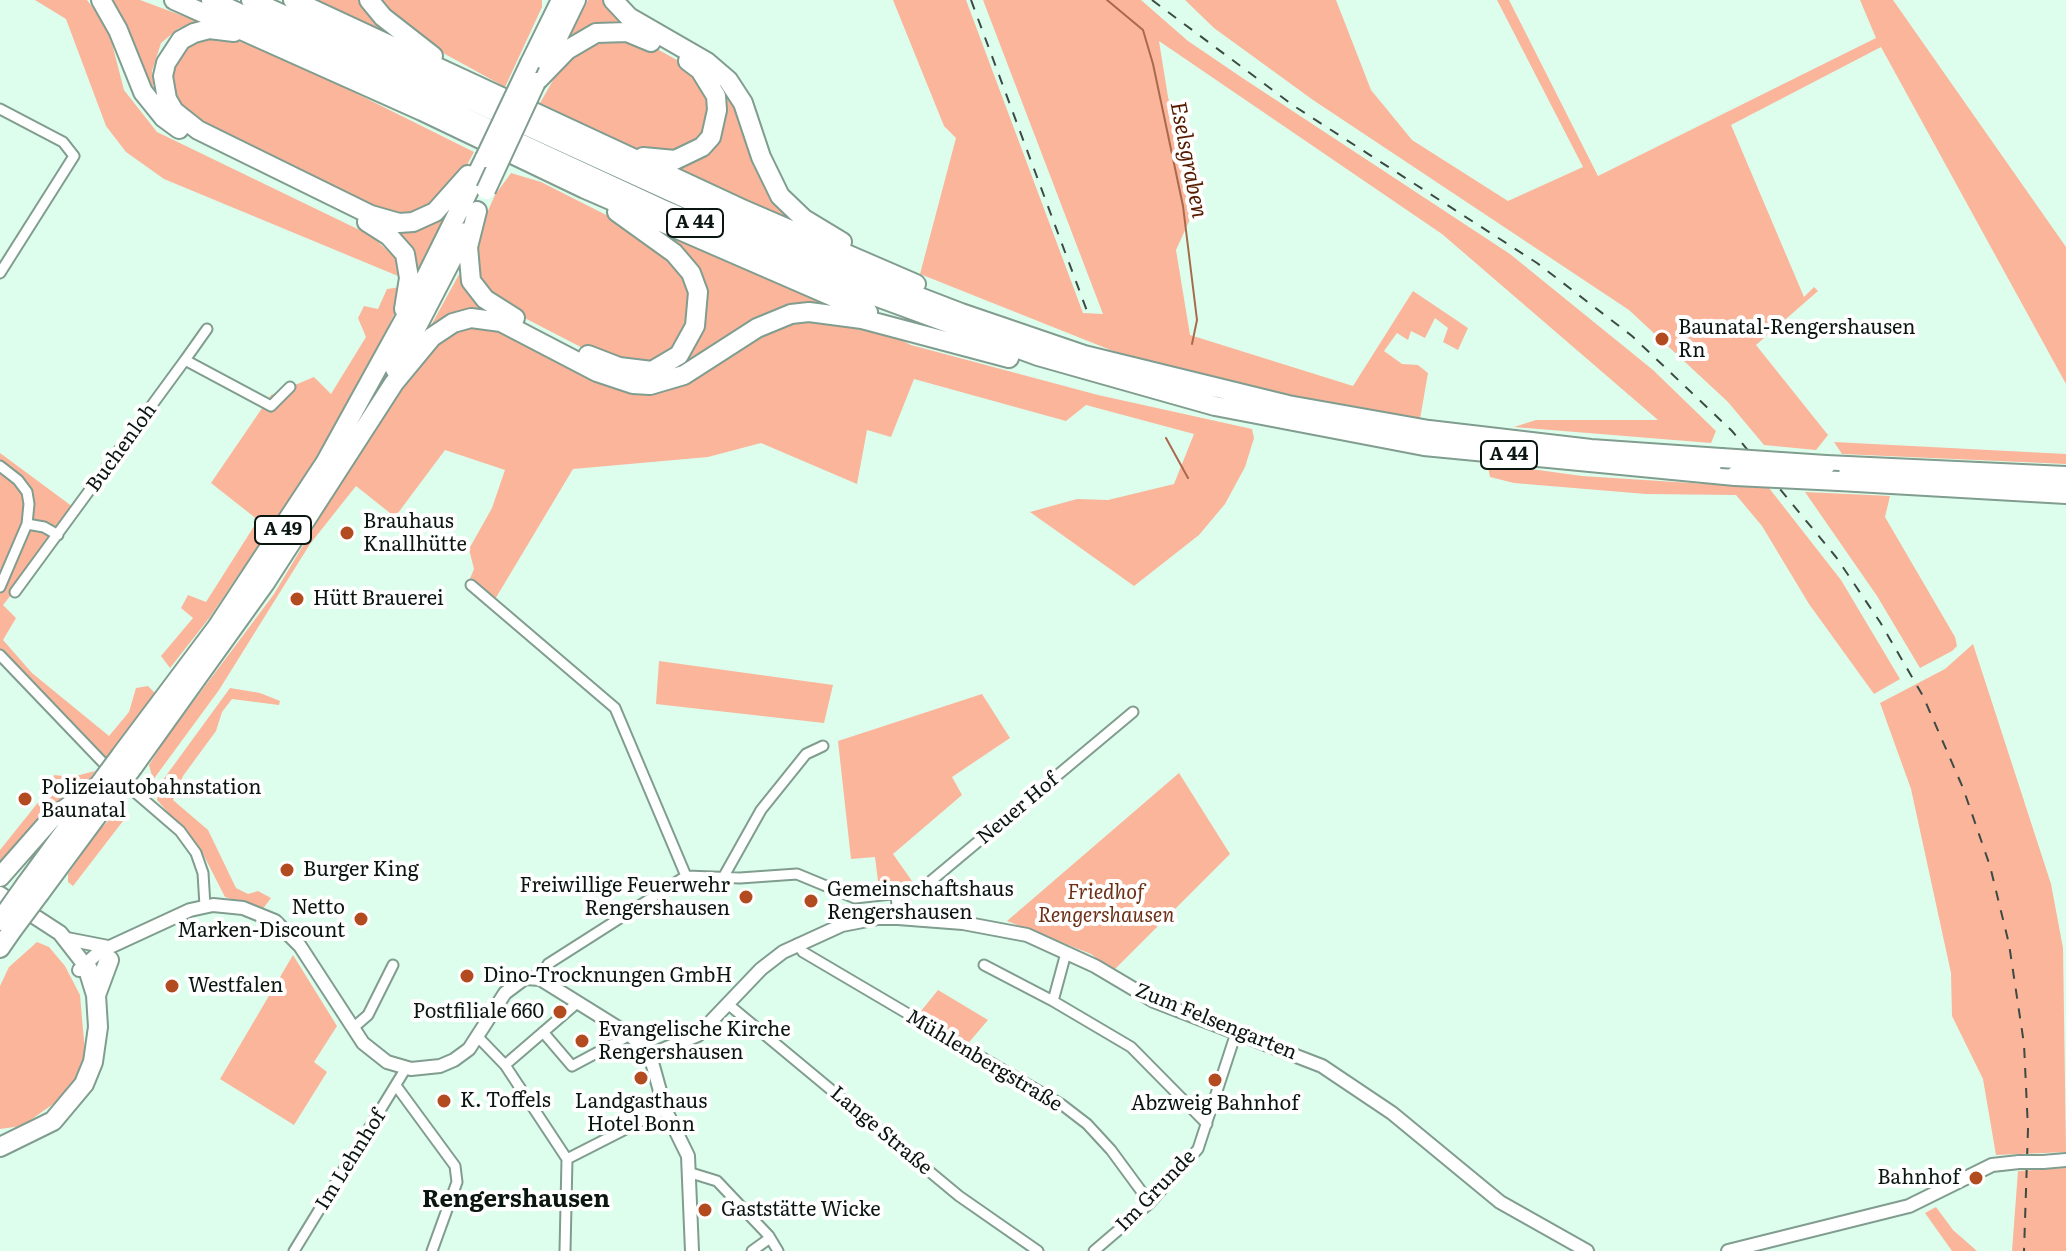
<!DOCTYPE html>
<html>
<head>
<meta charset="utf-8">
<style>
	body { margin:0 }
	canvas { display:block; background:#ddfded }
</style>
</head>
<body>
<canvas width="2066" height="1251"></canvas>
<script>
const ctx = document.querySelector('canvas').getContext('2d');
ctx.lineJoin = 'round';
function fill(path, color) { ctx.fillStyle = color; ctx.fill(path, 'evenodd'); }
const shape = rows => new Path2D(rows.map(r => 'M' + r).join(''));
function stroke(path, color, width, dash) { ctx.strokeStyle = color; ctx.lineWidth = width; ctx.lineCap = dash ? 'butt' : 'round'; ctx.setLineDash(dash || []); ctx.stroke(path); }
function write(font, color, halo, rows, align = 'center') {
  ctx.font = font + ' Literata,serif'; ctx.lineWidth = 8; ctx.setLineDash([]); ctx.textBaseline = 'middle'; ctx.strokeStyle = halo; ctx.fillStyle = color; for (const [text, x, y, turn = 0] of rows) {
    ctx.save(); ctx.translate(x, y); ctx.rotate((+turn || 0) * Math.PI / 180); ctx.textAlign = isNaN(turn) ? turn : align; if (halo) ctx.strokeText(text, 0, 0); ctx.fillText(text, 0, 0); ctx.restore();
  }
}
const green = shape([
	[35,0,87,0,108,28,124,90,157,132,372,236,396,259,398,276,164,179,126,152,106,126,66,19],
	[108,0,140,0,202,23,179,28,161,43,152,71,155,105],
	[315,0,364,0,401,39],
	[376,0,542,0,542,7,505,87,434,48],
	[588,0,609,0,626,28,563,50],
	[893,0,966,0,1083,313,1103,314,983,0,1141,0,1188,41,1244,79,1510,254,1653,370,1716,431,1711,443,1514,427,1536,420,1658,420,1442,234,1159,41,1168,97,1197,204,1176,250,1190,335,1353,386,1413,291,1468,328,1458,350,1443,342,1448,328,1435,318,1425,338,1411,331,1408,340,1397,333,1384,351,1402,364,1418,365,1428,373,1420,419,1289,397,1113,351,920,274,956,138,944,126],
	[1185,0,1336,0,1371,90,1412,140,1508,201,1583,167,1497,0,1509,0,1598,176,1876,38,1860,0,1893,0,2066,247,2066,384,1881,47,1731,125,1804,297,1814,287,1818,291,1756,345,1828,435,1816,450,1764,445,1728,402,1629,310,1313,100,1214,28],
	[225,36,291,61,474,152,452,192,436,208,395,219,186,122,166,91,174,53,193,39],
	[635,37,677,60,702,82,711,111,701,139,688,148,656,154,635,149,540,103,567,56,595,38],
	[704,68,724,84,795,224,662,163,717,135],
	[511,173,541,182,628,226,683,269,694,301,679,348,650,367,602,358,515,313,476,282,474,250,479,231,495,195],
	[455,201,416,290,396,229],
	[658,229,832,305,911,345,1098,395,1252,429,1254,438,1245,467,1225,504,1199,535,1134,586,1030,512,1077,499,1108,500,1174,484,1194,434,1086,405,1066,421,914,379,891,437,867,430,857,484,761,443,708,457,573,469,494,601,469,581,474,569,469,549,492,508,505,470,445,450,395,517,356,486,310,544,219,690,153,780,149,765,167,737,274,594,395,392,445,331,487,322,552,353,662,371,706,301,657,233],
	[462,269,493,313,423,340],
	[401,287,399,304,370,365,303,479,210,617,170,668,161,656,193,618,181,608,188,595,206,602,258,520,211,483,271,395,314,377,331,394,366,337,358,318,364,306,378,309,387,289],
	[1834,442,2066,454,2066,464,1842,454],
	[0,453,73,507,64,529,3,605,16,618,3,640,32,673,109,736,129,712,136,688,148,686,155,693,106,758,0,650],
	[1487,463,1582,476,1769,488,1841,580,1900,679,1874,694,1809,604,1762,526,1736,495,1646,494,1514,483,1490,477],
	[1805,492,1890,496,1885,517,1955,637,1957,646,1952,651,1920,668,1877,596],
	[1973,644,2051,884,2063,948,2066,1152,1996,1155,1983,1079,1952,1016,1951,973,1911,789,1880,703,1945,669],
	[659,661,833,685,824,723,656,704],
	[230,688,260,693,280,701,279,705,232,699,222,712,216,731,183,776,173,800,208,830,236,888,248,894,258,891,271,898,262,910,225,897,201,850,157,800,160,784],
	[982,694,1010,738,952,777,962,795,893,854,919,891,880,897,875,857,851,859,838,741],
	[95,771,83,789,0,872,0,850,52,785,54,775,72,777],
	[1179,773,1230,854,1113,971,1091,954,1007,921],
	[119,817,123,821,73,886,68,882,68,874,99,830,111,818],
	[37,942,49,947,65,966,80,995,85,1052,78,1075,63,1097,22,1126,0,1129,0,986,9,967],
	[293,955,337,1026,314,1062,327,1072,294,1125,220,1079],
	[938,990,988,1020,965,1047,917,1016],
	[2066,1168,2066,1251,2012,1251,2018,1171],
	[1936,1207,1953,1230,1977,1251,1952,1251,1925,1213]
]);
const stream = shape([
	[1107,0,1143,30,1153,64,1183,206,1197,320,1192,344],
	[1166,438,1188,478]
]);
const minor = shape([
	[0,109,63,142,74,156,0,273],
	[185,360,207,329],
	[0,466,18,480,27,492,29,504,27,524,0,587],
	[27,524,44,527,58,535],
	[471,585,615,708,686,876],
	[15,592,185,360,271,406,290,387],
	[0,655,111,771],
	[122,781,180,831,196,853,203,873,205,906],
	[686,876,740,878,797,874,855,898,919,891,1133,712],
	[724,876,761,810,806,754,823,746],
	[896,894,898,918],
	[797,944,803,952,1061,1104,1087,1124,1111,1150,1150,1203],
	[984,965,1053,1001,1131,1047,1207,1124],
	[540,979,548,964,686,876],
	[1053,1001,1066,953],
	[729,1005,959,1196,1038,1251],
	[353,1028,368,1015,393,965],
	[543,1032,572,1066,630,1035],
	[477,1036,505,1065,567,1159],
	[505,1065,577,1003],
	[397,1087,455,1166,457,1182,432,1251],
	[567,1159,665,1109],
	[691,1173,717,1181,769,1236,778,1251],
	[294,1251,406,1068],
	[565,1251,567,1159],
	[752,1251,770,1238],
	[1094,1251,1150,1203,1198,1149,1236,1033]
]);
const tertiary = shape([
	[67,939,108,947],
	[79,970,99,952,190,910,213,905,243,908,275,921,300,946,363,1043,387,1062,411,1069,440,1066,454,1060,469,1049,505,993,525,978,540,979,630,1035,650,1055,665,1109,688,1156,692,1251],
	[650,1055,698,1035,761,969,783,952,842,925,878,918,898,918,963,923,1027,935,1095,966,1154,1001,1322,1066,1392,1113,1500,1202,1587,1251],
	[2043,1162,2066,1160],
	[1728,1251,1909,1206,1992,1165,2019,1162]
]);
const secondary = shape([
	[0,894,60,933,88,969]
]);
const motorway = shape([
	[101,0,118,30,143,92,164,118,179,129],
	[174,0,422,111,585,189,868,312],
	[211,0,660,208,812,273,1038,356,1215,406,1424,446,1735,476],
	[251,0,805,253,961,313,1084,355,1288,405,1429,430,1591,449,1721,458],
	[293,0,740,208,916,284],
	[369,0,383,17,433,56],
	[613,0,629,17,707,62,728,80,743,103,761,157,780,196,804,219,842,242],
	[234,32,209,29,194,33,181,40,166,63,163,76,167,99,174,111,198,130,371,215,399,223,413,222,435,212,468,175],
	[530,63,561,0],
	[544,66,576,0],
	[536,82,567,50,596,33,627,32,651,42],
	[643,157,675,160,702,147,711,137,717,110,716,96,700,70,688,61],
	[477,211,468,247,471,281,485,299,515,318],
	[367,222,389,236,405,254,409,278,404,309],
	[588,355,619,367,652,371,679,355,695,326,698,292,691,273,674,253,617,212],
	[395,369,466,232],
	[1826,465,2066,476],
	[1839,481,2066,494],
	[121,755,217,627,325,463,410,309,485,158],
	[133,767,265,583,394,383,432,337,453,323,471,318,501,322,597,372,633,384,650,385,684,375,757,328,791,314,809,312,862,319,1009,358],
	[0,877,52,818,98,786],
	[26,884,92,794],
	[40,893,111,797],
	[0,948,11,932],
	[96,995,109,960],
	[0,1147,53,1121,84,1084,93,1062,98,1027,96,995,88,969]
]);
const rail = shape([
	[971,0,1087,311],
	[1152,0,1294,106,1537,263,1632,336,1732,431,1836,557,1880,622,1923,696,1963,788,1990,866,2009,944,2024,1044,2028,1129,2024,1251]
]);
const tertiaryBridge = shape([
	[2019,1162,2043,1162]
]);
const motorwayBridge = shape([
	[485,158,530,63],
	[486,190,536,82],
	[1721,458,1826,465],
	[1735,476,1839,481],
	[98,786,121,755],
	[111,797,133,767],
	[0,921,26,884],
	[11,932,40,893]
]);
const markers = [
	[1662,339,8,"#b24c20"],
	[347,533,8,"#b24c20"],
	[297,599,8,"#b24c20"],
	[25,799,8,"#b24c20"],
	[287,870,8,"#b24c20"],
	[746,897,8,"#b24c20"],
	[811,901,8,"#b24c20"],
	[361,919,8,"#b24c20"],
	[467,976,8,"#b24c20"],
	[172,986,8,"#b24c20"],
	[560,1012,8,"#b24c20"],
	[582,1041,8,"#b24c20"],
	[641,1078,8,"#b24c20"],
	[1215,1080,8,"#b24c20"],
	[444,1101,8,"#b24c20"],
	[1976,1178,8,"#b24c20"],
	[705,1210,8,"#b24c20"]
];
const shields = [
	[695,223,56],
	[1509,455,56],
	[283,530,56]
];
const shieldNames = [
	["A 44",695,223],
	["A 44",1509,455],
	["A 49",283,530]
];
const poiNames = [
	["Baunatal-Rengershausen",1678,328],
	["Rn",1678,351],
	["Brauhaus",363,522],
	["Knallhütte",363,545],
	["Hütt Brauerei",313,599],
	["Polizeiautobahnstation",41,788],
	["Baunatal",41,811],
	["Burger King",303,870],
	["Freiwillige Feuerwehr",730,886,"right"],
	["Rengershausen",730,909,"right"],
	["Gemeinschaftshaus",827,890],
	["Rengershausen",827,913],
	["Netto",345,908,"right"],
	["Marken-Discount",345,931,"right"],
	["Dino-Trocknungen GmbH",483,976],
	["Westfalen",188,986],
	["Postfiliale 660",544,1012,"right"],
	["Evangelische Kirche",598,1030],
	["Rengershausen",598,1053],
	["K. Toffels",460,1101],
	["Landgasthaus",641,1102,"center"],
	["Hotel Bonn",641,1125,"center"],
	["Abzweig Bahnhof",1215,1104,"center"],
	["Bahnhof",1960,1178,"right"],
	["Gaststätte Wicke",721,1210]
];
const streetNames = [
	["Buchenloh",122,448,-54],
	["Neuer Hof",1018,809,-40],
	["Zum Felsengarten",1216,1022,22],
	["Mühlenbergstraße",984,1061,31],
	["Lange Straße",881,1131,40],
	["Im Lehnhof",351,1160,-58],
	["Im Grunde",1156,1191,-46]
];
const parkNames = [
	["Friedhof",1106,893],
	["Rengershausen",1106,916]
];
const waterNames = [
	["Eselsgraben",1188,160,79]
];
const quarterNames = [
	["Rengershausen",516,1200]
];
fill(green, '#fbb59a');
stroke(stream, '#a9694d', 2);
stroke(minor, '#809d8f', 13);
stroke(tertiary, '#809d8f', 16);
stroke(secondary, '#809d8f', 18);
stroke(motorway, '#809d8f', 22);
stroke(minor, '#fff', 9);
stroke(tertiary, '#fff', 12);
stroke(secondary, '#fff', 14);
stroke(motorway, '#fff', 18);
stroke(rail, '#3b4b44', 2, [10, 10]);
stroke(tertiaryBridge, '#809d8f', 16, []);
stroke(motorwayBridge, '#809d8f', 22, []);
stroke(tertiaryBridge, '#fff', 12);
stroke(motorwayBridge, '#fff', 18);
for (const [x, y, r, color] of markers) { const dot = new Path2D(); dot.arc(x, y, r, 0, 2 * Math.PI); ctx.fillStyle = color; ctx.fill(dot); stroke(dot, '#fff', 3); }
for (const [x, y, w] of shields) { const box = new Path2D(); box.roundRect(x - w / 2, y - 14, w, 28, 6); ctx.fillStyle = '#fff'; ctx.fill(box); stroke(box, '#0b1611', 2); }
write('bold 18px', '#0b1611', null, shieldNames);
write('20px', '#0b1611', '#fff', poiNames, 'left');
write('20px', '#0b1611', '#fff', streetNames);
write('italic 20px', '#6c2f15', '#fff', parkNames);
write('italic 22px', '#571c00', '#fff', waterNames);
write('bold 24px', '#0b1611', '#fff', quarterNames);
</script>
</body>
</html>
